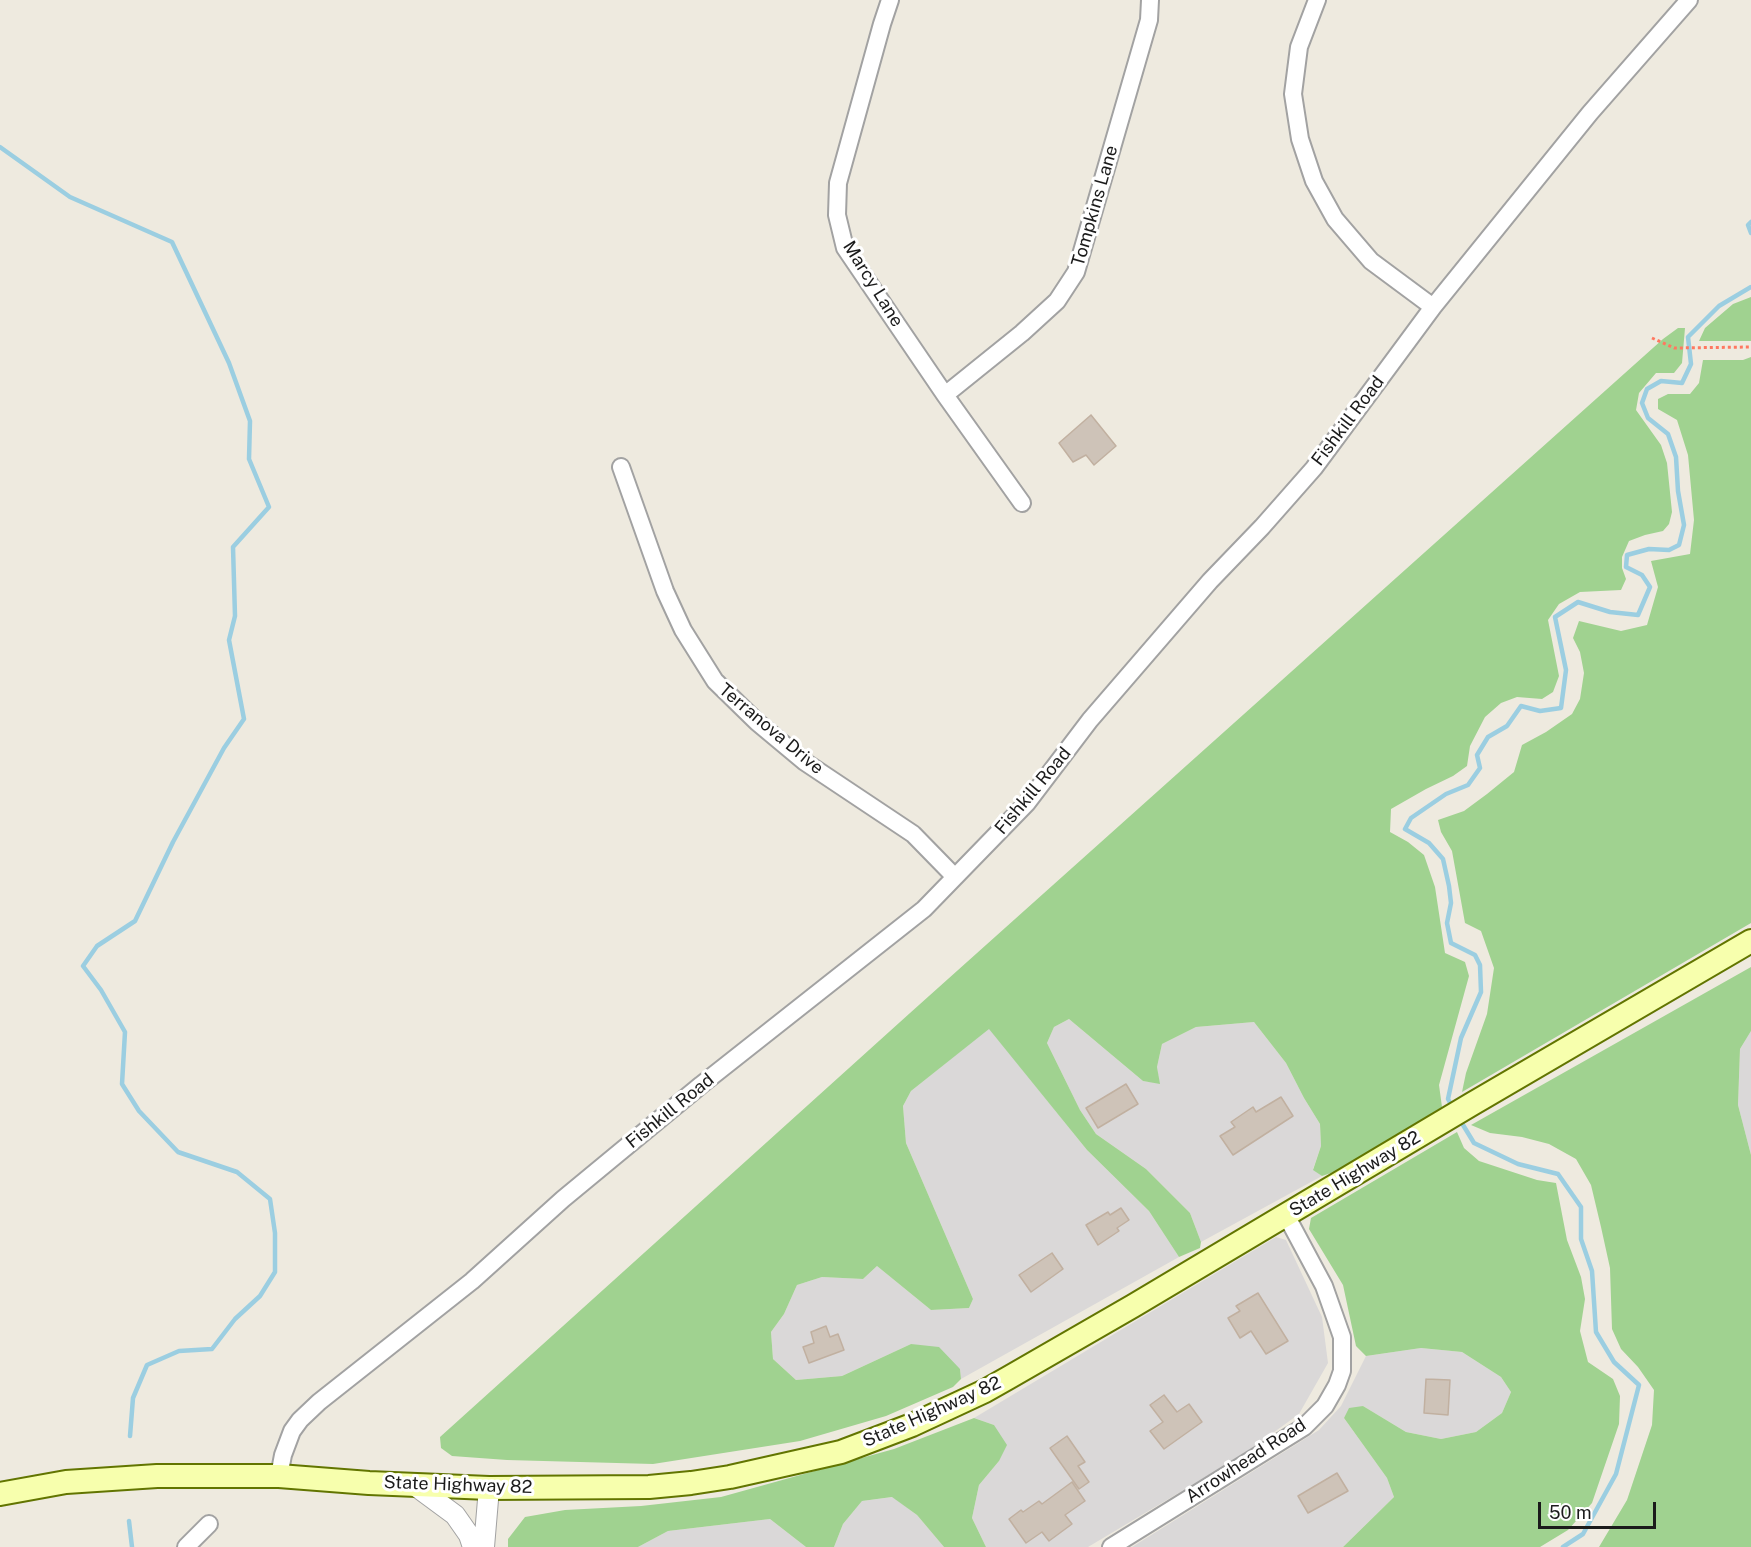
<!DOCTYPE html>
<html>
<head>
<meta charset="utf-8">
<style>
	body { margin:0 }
	#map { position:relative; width:1751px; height:1547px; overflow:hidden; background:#eeeadf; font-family:"Public Sans",sans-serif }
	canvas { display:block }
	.scale { position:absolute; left:1538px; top:1502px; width:118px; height:27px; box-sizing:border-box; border:3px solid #1b1b1b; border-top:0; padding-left:8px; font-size:18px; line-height:21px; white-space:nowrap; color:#1b1b1b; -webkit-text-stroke:4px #fff; paint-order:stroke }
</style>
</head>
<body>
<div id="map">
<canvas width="1751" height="1547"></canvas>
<div class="scale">50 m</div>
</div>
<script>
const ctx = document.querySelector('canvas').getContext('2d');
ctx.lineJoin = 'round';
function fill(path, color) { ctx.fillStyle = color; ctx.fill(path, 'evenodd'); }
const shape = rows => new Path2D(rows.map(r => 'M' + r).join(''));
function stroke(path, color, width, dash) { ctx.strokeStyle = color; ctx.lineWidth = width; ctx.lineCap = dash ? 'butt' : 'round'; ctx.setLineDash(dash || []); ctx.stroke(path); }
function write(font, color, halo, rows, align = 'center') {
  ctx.font = font + ' "Public Sans",sans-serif'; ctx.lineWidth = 6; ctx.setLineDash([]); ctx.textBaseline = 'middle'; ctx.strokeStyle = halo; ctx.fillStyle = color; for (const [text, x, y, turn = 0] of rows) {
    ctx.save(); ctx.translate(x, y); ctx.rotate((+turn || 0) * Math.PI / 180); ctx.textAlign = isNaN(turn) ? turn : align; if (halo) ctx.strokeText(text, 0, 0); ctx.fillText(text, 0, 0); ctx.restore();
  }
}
const residential = shape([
	[1069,1019,1143,1081,1159,1083,1157,1067,1162,1044,1196,1027,1254,1022,1286,1063,1304,1098,1320,1124,1321,1146,1313,1169,1322,1176,1201,1242,1190,1213,1146,1169,1096,1134,1080,1110,1047,1043,1054,1027],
	[989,1028,1087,1150,1149,1211,1179,1257,961,1379,960,1369,911,1344,842,1376,796,1380,773,1359,771,1332,784,1314,797,1285,822,1277,863,1279,877,1266,931,1310,969,1308,973,1299,906,1143,903,1106,911,1091],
	[1751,1031,1751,1155,1738,1105,1740,1049],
	[1276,1237,1286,1240,1322,1317,1328,1363,1299,1414,1244,1454,1088,1547,986,1547,972,1518,979,1485,999,1461,994,1425,974,1418],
	[1421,1348,1462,1352,1501,1377,1511,1392,1502,1413,1476,1432,1441,1439,1406,1432,1363,1406,1344,1418,1387,1478,1394,1497,1343,1547,1132,1547,1319,1430,1341,1406,1366,1356],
	[893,1497,917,1515,944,1547,834,1547,843,1524,862,1501],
	[770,1519,806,1547,638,1547,668,1531]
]);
const forest = shape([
	[1751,297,1751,341,1699,341,1705,328,1733,304],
	[1678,328,1685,328,1682,363,1674,373,1656,373,1639,393,1636,410,1661,445,1667,463,1672,512,1669,524,1663,531,1645,535,1629,541,1622,557,1622,568,1626,579,1621,590,1580,592,1559,604,1548,620,1559,676,1553,692,1542,699,1517,697,1501,703,1485,717,1470,746,1467,766,1453,776,1426,789,1391,809,1390,832,1408,842,1424,855,1435,887,1445,953,1465,962,1469,976,1439,1085,1442,1107,1346,1168,1322,1176,1313,1170,1321,1146,1320,1124,1304,1098,1286,1063,1254,1022,1196,1027,1162,1044,1157,1067,1160,1084,1143,1081,1069,1019,1054,1027,1047,1043,1080,1110,1096,1134,1146,1169,1190,1213,1201,1242,1200,1248,1179,1257,1149,1211,1087,1150,989,1029,911,1091,903,1106,906,1143,973,1299,969,1308,931,1310,877,1266,863,1279,822,1277,797,1285,784,1314,771,1332,773,1359,796,1380,842,1376,911,1344,939,1347,960,1369,961,1379,953,1387,886,1416,800,1441,653,1464,507,1460,452,1456,441,1448,440,1437,910,1013,1663,339],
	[1751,357,1751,923,1462,1092,1466,1073,1487,1014,1494,968,1481,931,1465,923,1452,851,1441,832,1438,820,1464,811,1487,794,1514,772,1522,745,1546,732,1572,714,1580,699,1584,673,1580,652,1573,638,1579,621,1621,631,1647,625,1658,587,1651,561,1690,554,1694,520,1688,455,1677,420,1658,409,1658,399,1668,394,1690,394,1699,383,1703,360,1743,360],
	[1751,967,1751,1031,1740,1049,1738,1105,1751,1155,1751,1547,1599,1547,1627,1500,1652,1425,1654,1390,1638,1367,1621,1349,1612,1329,1610,1268,1601,1227,1591,1185,1576,1159,1549,1144,1522,1137,1490,1133,1471,1125],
	[1457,1132,1464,1148,1479,1161,1537,1180,1556,1183,1567,1240,1581,1277,1585,1299,1580,1331,1588,1362,1613,1379,1620,1396,1619,1424,1592,1503,1568,1530,1540,1547,1343,1547,1394,1497,1387,1478,1344,1418,1349,1408,1363,1406,1406,1432,1441,1439,1476,1432,1502,1413,1511,1392,1501,1377,1462,1352,1421,1348,1366,1356,1356,1346,1343,1285,1309,1229,1311,1218],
	[974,1418,994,1425,1007,1445,999,1461,979,1485,972,1518,986,1547,944,1547,917,1515,892,1497,862,1501,843,1524,834,1547,806,1547,770,1519,668,1531,638,1547,508,1547,508,1539,525,1517,565,1510,641,1506,721,1497,894,1449]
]);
const stream = shape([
	[0,147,70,197,172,242,229,363,250,421,249,459,269,507,233,547,235,616,229,640,244,719,224,748,173,842,135,921,97,946,83,966,101,990,125,1032,122,1084,139,1111,178,1152,237,1172,270,1199,275,1233,275,1272,260,1296,235,1319,212,1349,179,1351,147,1365,133,1398,130,1436],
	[1751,222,1748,225,1751,233],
	[1453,1108,1448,1099,1461,1038,1481,992,1480,965,1475,955,1451,943,1447,923,1451,903,1449,886,1443,859,1429,843,1405,829,1411,818,1446,794,1468,785,1480,768,1477,755,1488,737,1507,726,1521,706,1540,711,1561,708,1566,670,1555,617,1578,602,1610,612,1638,615,1650,587,1642,575,1626,567,1627,555,1649,549,1669,550,1679,545,1684,525,1678,491,1676,457,1668,434,1648,418,1642,403,1647,389,1661,381,1682,383,1691,364,1688,337,1719,306,1751,287],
	[1460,1120,1474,1143,1518,1164,1558,1174,1581,1207,1581,1239,1592,1271,1596,1332,1614,1362,1639,1385,1616,1474,1583,1534,1563,1547],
	[129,1521,132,1547]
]);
const building = shape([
	[1091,415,1116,446,1094,465,1086,455,1073,462,1059,443,1091,415],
	[1126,1084,1138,1104,1098,1128,1086,1108,1126,1084],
	[1281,1097,1293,1116,1233,1155,1220,1136,1235,1127,1231,1122,1253,1107,1256,1112,1281,1097],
	[1121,1208,1129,1220,1117,1228,1119,1231,1098,1245,1086,1225,1108,1212,1110,1215,1121,1208],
	[1052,1253,1063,1269,1031,1292,1019,1275,1052,1253],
	[1258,1293,1288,1341,1266,1354,1251,1331,1240,1338,1228,1318,1240,1311,1236,1306,1258,1293],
	[826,1326,830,1337,838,1334,844,1350,809,1363,803,1347,814,1343,811,1332,826,1326],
	[1426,1379,1450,1380,1448,1415,1424,1413,1426,1379],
	[1164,1395,1177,1412,1189,1404,1202,1422,1164,1449,1150,1431,1163,1422,1150,1405,1164,1395],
	[1067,1436,1085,1462,1078,1466,1089,1482,1079,1489,1050,1448,1067,1436],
	[1337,1473,1348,1491,1308,1513,1298,1496,1337,1473],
	[1072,1482,1085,1501,1065,1515,1072,1524,1049,1541,1042,1532,1026,1543,1009,1519,1021,1510,1023,1512,1039,1501,1042,1504,1072,1482]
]);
const path = shape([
	[1652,338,1674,348,1751,347]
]);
const minor = shape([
	[890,0,882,24,838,183,837,215,845,248,945,395,1022,503],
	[1317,0,1299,47,1293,94,1300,139,1314,181,1335,219,1371,261,1433,307],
	[945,395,1022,333,1057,301,1076,272,1149,20,1150,0],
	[621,467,665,591,683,630,715,681,757,722,805,762,913,834,955,877],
	[279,1476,283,1455,292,1431,300,1420,319,1402,472,1281,563,1199,701,1085,924,909,1027,803,1090,720,1210,581,1262,527,1314,468,1433,307,1590,113,1689,0],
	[186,1547,209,1524],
	[1111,1547,1304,1427,1325,1406,1337,1385,1342,1371,1342,1337,1324,1286,1286,1215]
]);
const tertiary = shape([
	[413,1484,455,1515,469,1535,473,1547],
	[484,1547,489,1488]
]);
const secondary = shape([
	[0,1494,66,1482,157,1476,279,1476,369,1483,489,1488,649,1487,691,1483,730,1477,841,1452,912,1425,985,1391,1008,1378,1133,1306,1472,1104,1751,941]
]);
const streetNames = [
	["Tompkins Lane",1095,206,-74],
	["Marcy Lane",873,284,58],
	["Fishkill Road",1348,421,-53],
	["Terranova Drive",771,729,40],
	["Fishkill Road",1033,791,-50],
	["Fishkill Road",670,1111,-39],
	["State Highway 82",1355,1174,-31],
	["State Highway 82",932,1412,-24],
	["Arrowhead Road",1246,1461,-33],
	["State Highway 82",458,1485,2]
];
fill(residential, '#dad8d8');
fill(forest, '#a0d290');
stroke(stream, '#9bcee1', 4.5);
fill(building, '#cec3b8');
stroke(building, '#c1b0a0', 1.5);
stroke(minor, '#a2a2a2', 20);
stroke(tertiary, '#a2a2a2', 22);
stroke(secondary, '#627500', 26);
stroke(path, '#ff7860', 3, [3, 3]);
stroke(minor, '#fff', 16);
stroke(tertiary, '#fff', 20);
stroke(secondary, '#f7ffad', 22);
write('18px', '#1b1b1b', '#fff', streetNames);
</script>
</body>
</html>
